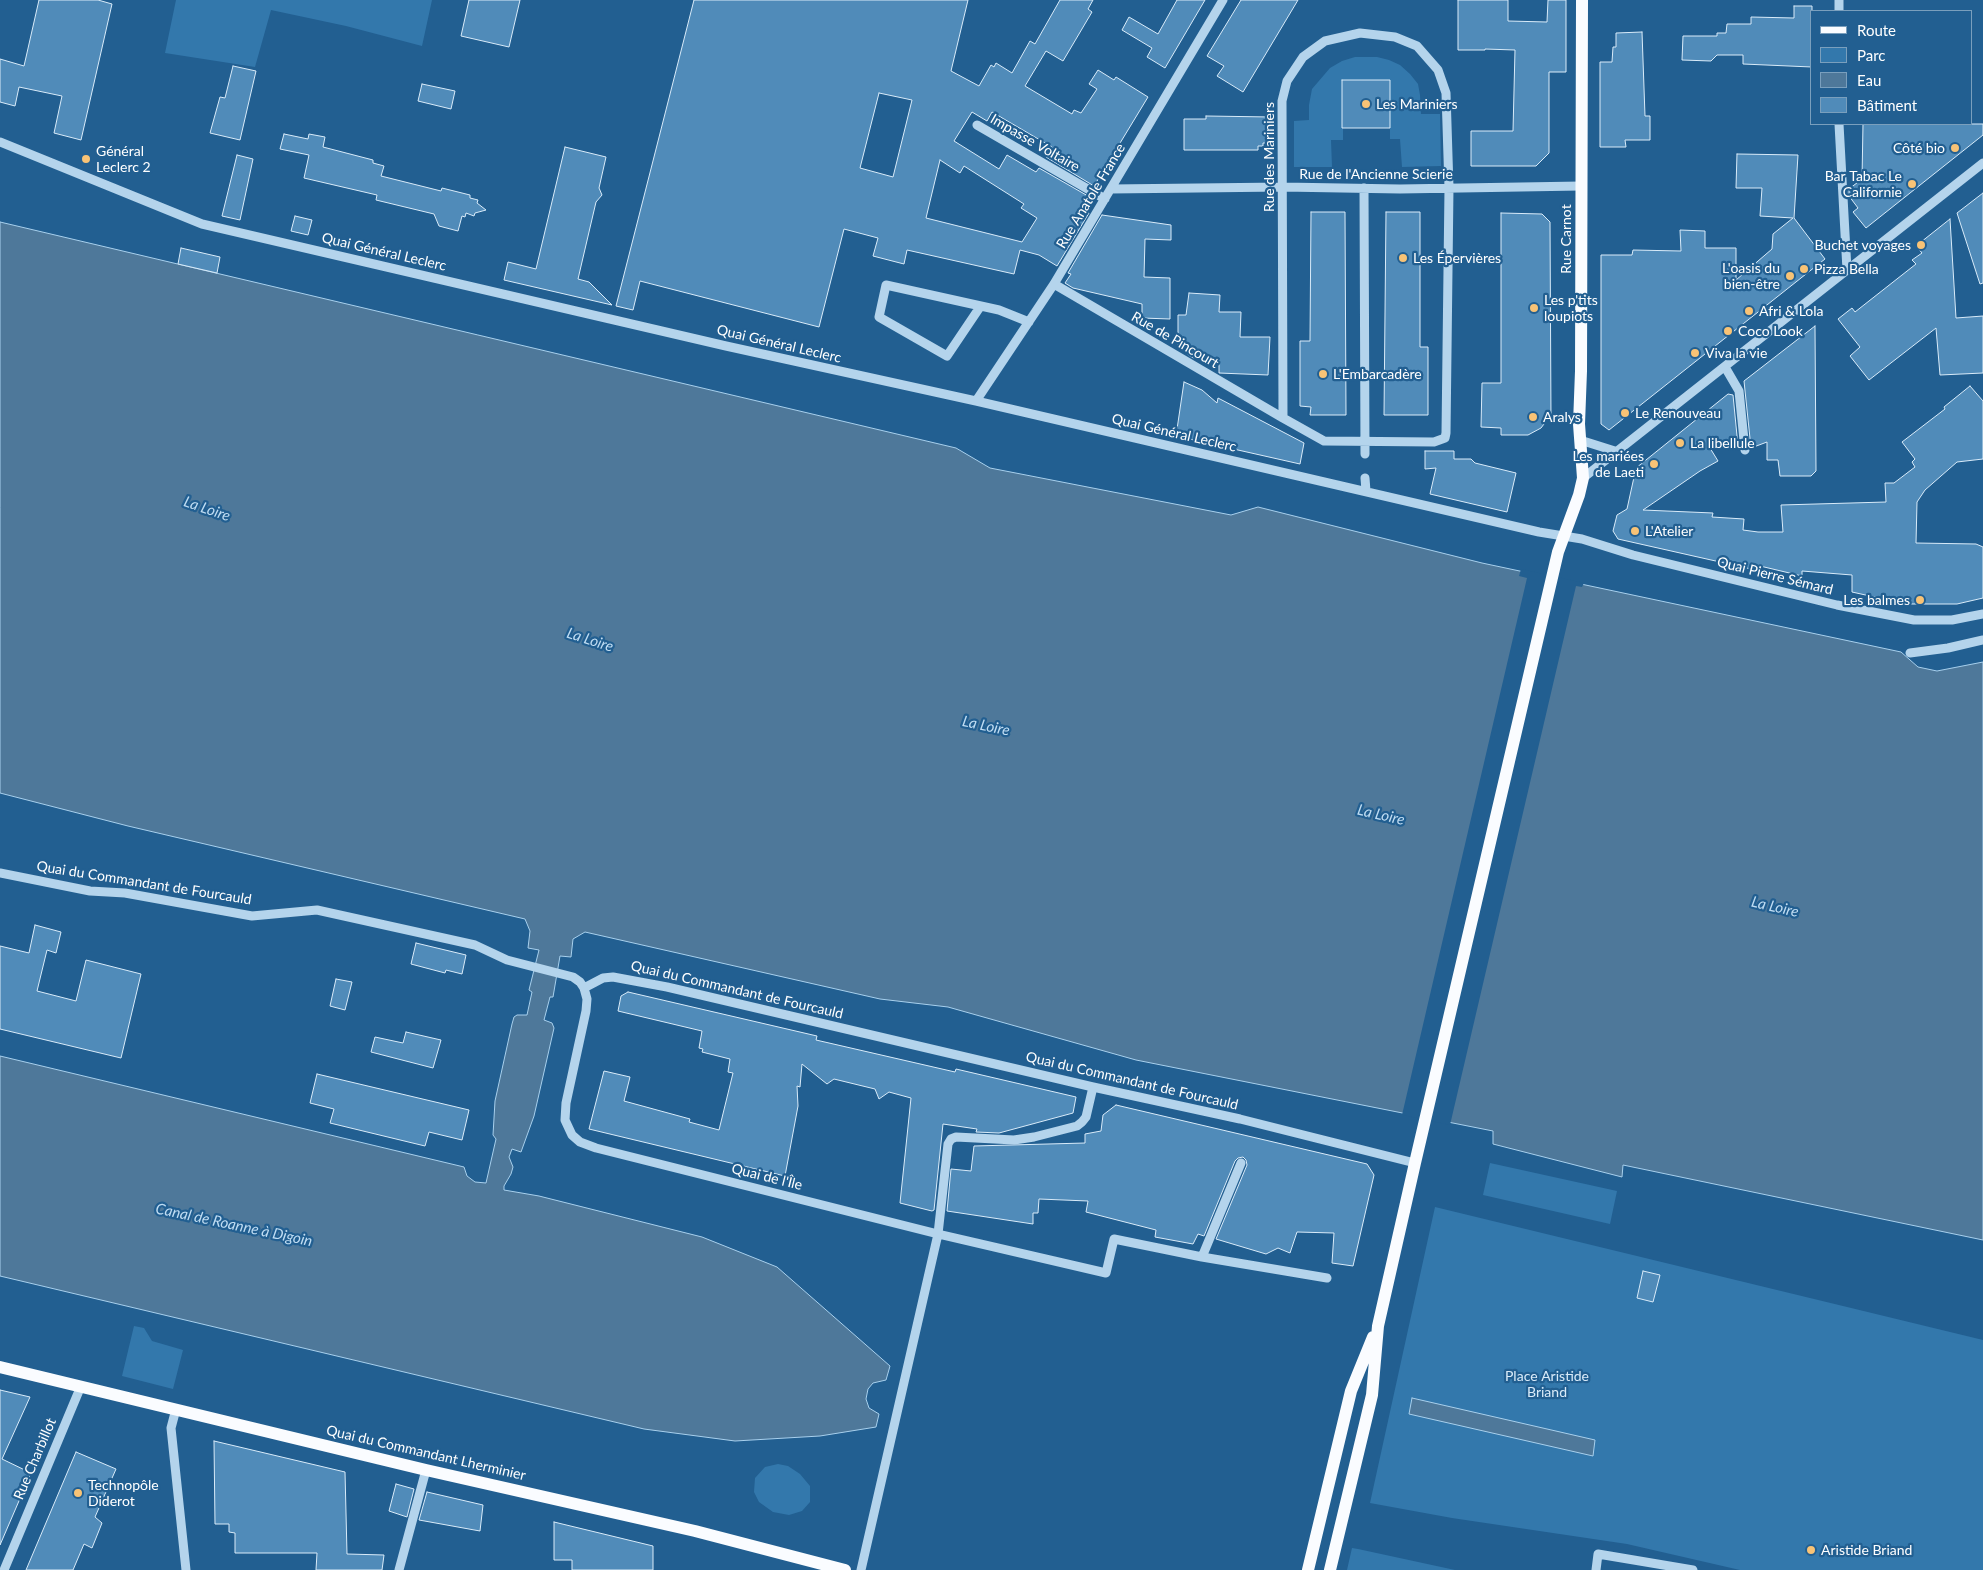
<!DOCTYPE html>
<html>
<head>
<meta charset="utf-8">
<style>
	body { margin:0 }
	#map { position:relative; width:1983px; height:1570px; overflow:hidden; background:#225f91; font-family:Lato,sans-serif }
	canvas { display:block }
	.legend { position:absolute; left:1810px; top:10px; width:162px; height:115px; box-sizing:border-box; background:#225f91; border:1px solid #7a9fbd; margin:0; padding:6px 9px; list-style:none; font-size:15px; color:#fff }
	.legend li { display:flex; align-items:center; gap:10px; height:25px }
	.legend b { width:25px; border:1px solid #7a9fbd }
</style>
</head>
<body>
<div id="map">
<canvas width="1983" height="1570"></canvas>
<ul class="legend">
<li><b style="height:6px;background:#fafcff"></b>Route</li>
<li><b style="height:14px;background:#3378ac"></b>Parc</li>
<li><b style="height:14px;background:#4e789a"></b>Eau</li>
<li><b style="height:14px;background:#508bb9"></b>Bâtiment</li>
</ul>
</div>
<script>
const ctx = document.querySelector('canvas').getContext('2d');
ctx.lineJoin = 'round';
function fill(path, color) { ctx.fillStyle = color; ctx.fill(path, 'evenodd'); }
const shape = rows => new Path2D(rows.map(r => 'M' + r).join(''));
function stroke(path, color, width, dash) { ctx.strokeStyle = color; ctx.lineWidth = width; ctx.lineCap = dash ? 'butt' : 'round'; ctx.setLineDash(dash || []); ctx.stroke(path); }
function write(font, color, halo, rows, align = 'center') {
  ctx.font = font + ' Lato,sans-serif'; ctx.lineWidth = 4.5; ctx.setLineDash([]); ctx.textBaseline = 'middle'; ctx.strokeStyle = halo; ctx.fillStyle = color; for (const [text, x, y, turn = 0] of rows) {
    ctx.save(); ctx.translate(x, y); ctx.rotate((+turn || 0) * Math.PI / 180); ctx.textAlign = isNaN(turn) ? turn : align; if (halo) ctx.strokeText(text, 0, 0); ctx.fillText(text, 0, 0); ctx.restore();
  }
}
const green = shape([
	[176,0,432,0,422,46,346,26,271,10,255,67,165,53],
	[1355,57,1377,57,1389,60,1400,65,1410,74,1418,84,1420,95,1421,114,1440,114,1441,166,1402,167,1400,139,1390,139,1390,80,1343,80,1343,140,1331,140,1332,167,1294,167,1294,121,1309,120,1309,105,1312,89,1330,68,1342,61],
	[1490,1163,1617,1191,1610,1224,1483,1195],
	[1435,1207,1983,1340,1983,1570,1740,1570,1627,1544,1452,1518,1370,1503],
	[134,1326,144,1328,152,1341,183,1350,173,1389,122,1376],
	[778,1464,788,1466,800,1474,810,1486,810,1502,802,1511,789,1515,773,1512,759,1502,754,1492,755,1478,765,1467],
	[1352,1548,1358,1549,1455,1570,1347,1570]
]);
const water = shape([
	[0,222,956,448,990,468,1231,515,1258,507,1482,563,1901,652,1918,667,1937,671,1983,662,1983,1240,1623,1165,1622,1177,1493,1144,1493,1131,1136,1060,948,1007,880,999,585,932,573,939,571,957,560,956,553,997,550,997,544,1020,552,1023,554,1028,534,1116,521,1152,512,1149,509,1157,513,1167,511,1174,504,1186,504,1190,539,1196,702,1237,777,1267,890,1366,886,1380,873,1383,868,1389,866,1399,869,1408,879,1414,876,1427,820,1436,735,1441,644,1429,0,1276,0,1056,464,1167,467,1176,475,1182,486,1183,496,1139,493,1135,495,1101,512,1024,514,1017,517,1015,527,1015,532,992,529,990,539,950,528,948,530,931,525,919,128,826,0,793,0,222],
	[1412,1398,1595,1440,1593,1456,1409,1414,1412,1398]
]);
const pier = shape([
	[1521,569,1584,583,1582,587,1576,586,1450,1125,1402,1115,1527,578,1519,576]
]);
const building = shape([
	[39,0,98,0,112,4,81,140,54,133,62,96,19,87,15,106,0,102,0,59,24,66,39,0],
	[469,0,520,0,509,47,461,36,469,0],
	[694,0,968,0,951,71,979,86,991,65,994,67,996,63,1012,73,1030,41,1035,44,1060,0,1093,0,1088,9,1092,12,1063,61,1046,51,1025,86,1072,114,1074,110,1081,113,1097,89,1089,84,1098,70,1114,80,1116,77,1148,97,1094,186,1046,157,1052,147,992,112,987,121,972,112,954,141,999,169,1007,155,1036,172,1039,168,1088,196,1079,212,1089,213,1057,266,1039,255,1020,250,1014,274,907,250,904,264,873,256,878,238,844,229,819,327,640,281,633,310,616,306,694,0],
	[879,93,912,100,893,177,860,168,879,93],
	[940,160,960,173,964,166,1024,204,1021,208,1037,218,1022,242,926,218,940,160],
	[1177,0,1205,0,1165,68,1147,57,1152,48,1122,30,1129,17,1158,34,1177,0],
	[1241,0,1298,0,1243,92,1217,76,1224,66,1207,56,1241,0],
	[1458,0,1508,0,1508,21,1547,22,1548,0,1566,0,1566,72,1549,72,1549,153,1536,166,1471,166,1471,131,1513,131,1515,50,1485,49,1485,50,1458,50,1458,0],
	[1794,6,1812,6,1812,67,1743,64,1743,55,1717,55,1711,61,1682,60,1683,36,1717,36,1717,33,1726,33,1727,24,1751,24,1751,17,1794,18,1794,6],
	[1642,32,1645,116,1650,116,1650,140,1625,140,1626,147,1600,147,1600,62,1612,62,1613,47,1616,47,1616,33,1642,32],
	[233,66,256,71,240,140,210,133,220,97,225,98,233,66],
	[1342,80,1390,80,1390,128,1342,128,1342,80],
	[422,84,455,91,451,109,418,101,422,84],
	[1206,116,1271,117,1271,143,1263,143,1263,146,1258,146,1258,150,1184,150,1184,119,1206,119,1206,116],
	[1863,124,1983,124,1983,135,1866,228,1853,212,1858,208,1849,196,1849,189,1862,179,1863,124],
	[284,134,308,139,309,134,325,137,323,147,373,160,373,163,384,166,381,176,441,191,442,188,470,195,470,198,478,200,477,203,486,210,475,213,474,216,466,213,465,217,462,216,458,231,439,226,434,214,376,200,377,195,304,178,309,155,280,149,284,134],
	[565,147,606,157,599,188,602,195,596,202,578,279,589,282,612,305,504,280,508,262,536,269,565,147],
	[1737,154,1798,155,1794,218,1825,259,1609,430,1601,424,1601,255,1632,255,1633,250,1681,251,1680,230,1705,231,1705,248,1736,248,1736,280,1772,249,1773,234,1793,218,1760,216,1762,188,1736,188,1737,154],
	[237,155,253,159,240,220,222,216,237,155],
	[1983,193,1983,283,1980,284,1957,213,1983,193],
	[1311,212,1345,212,1346,415,1310,415,1311,407,1300,406,1300,341,1310,341,1311,212],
	[1386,212,1420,212,1420,347,1428,347,1428,415,1384,415,1386,212],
	[1501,213,1542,214,1550,222,1551,420,1547,420,1541,428,1528,435,1501,435,1501,428,1481,427,1482,383,1501,383,1501,213],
	[1102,215,1171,225,1171,240,1145,239,1144,277,1170,278,1170,319,1142,318,1142,304,1073,288,1065,283,1071,274,1068,273,1102,215],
	[295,216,312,220,308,235,291,231,295,216],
	[1950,219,1956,318,1983,316,1983,373,1940,375,1936,328,1869,380,1850,356,1860,347,1838,319,1852,308,1855,312,1916,264,1912,260,1922,253,1916,246,1950,219],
	[181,248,220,257,217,273,178,264,181,248],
	[1189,293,1220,295,1219,312,1241,312,1240,337,1270,337,1268,375,1219,373,1219,360,1194,358,1188,355,1189,348,1178,347,1178,315,1186,315,1189,293],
	[1815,326,1816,471,1811,476,1780,476,1778,460,1767,460,1767,442,1751,448,1744,381,1815,326],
	[1184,382,1202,390,1217,403,1218,398,1304,443,1300,464,1176,436,1184,382],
	[1970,386,1983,401,1983,459,1957,462,1925,490,1917,502,1916,543,1976,544,1983,547,1983,598,1957,604,1906,604,1852,592,1852,575,1802,571,1802,576,1760,566,1760,571,1618,539,1613,531,1617,515,1627,509,1636,468,1728,394,1733,395,1738,446,1710,448,1718,461,1700,471,1643,510,1713,513,1712,517,1744,519,1743,530,1758,532,1783,532,1781,505,1886,502,1885,483,1894,483,1915,467,1912,462,1915,459,1902,442,1945,409,1944,407,1970,386],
	[1425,451,1454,451,1454,459,1471,459,1475,463,1516,473,1507,512,1430,494,1436,468,1425,469,1425,451],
	[35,925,61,932,56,953,47,950,37,991,76,1001,86,960,141,974,121,1058,0,1029,0,946,29,953,35,925],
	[416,943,466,955,462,974,446,970,445,973,411,964,416,943],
	[336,979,352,982,345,1010,330,1006,336,979],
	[628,992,817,1036,816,1040,955,1072,956,1069,1076,1097,1073,1113,999,1133,976,1132,977,1129,943,1124,934,1210,932,1211,900,1203,911,1098,889,1092,879,1099,875,1089,834,1079,827,1084,802,1064,800,1087,797,1086,798,1106,785,1176,589,1129,604,1071,630,1077,624,1101,690,1119,689,1122,719,1130,733,1073,728,1072,730,1059,702,1052,703,1049,699,1048,702,1031,618,1011,621,996,628,992],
	[406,1032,441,1040,433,1068,371,1052,375,1037,403,1043,406,1032],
	[317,1074,469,1110,462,1140,429,1132,425,1146,330,1123,334,1109,310,1103,317,1074],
	[1116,1105,1367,1164,1374,1175,1353,1266,1332,1263,1334,1233,1297,1232,1290,1253,1278,1248,1266,1254,1216,1239,1247,1165,1246,1160,1243,1157,1238,1158,1235,1161,1204,1236,1198,1234,1193,1244,1155,1237,1156,1230,1086,1212,1088,1201,1039,1199,1038,1213,1033,1213,1033,1224,947,1211,951,1169,971,1171,974,1146,1085,1143,1085,1134,1101,1131,1103,1115,1116,1105],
	[1643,1271,1660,1275,1653,1302,1637,1298,1643,1271],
	[0,1390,30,1397,2,1459,31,1473,0,1545,0,1390],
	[214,1441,345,1472,347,1554,384,1555,382,1570,316,1570,317,1553,235,1553,235,1533,229,1532,229,1524,215,1524,214,1441],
	[76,1452,116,1469,95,1517,102,1523,92,1548,84,1544,73,1570,26,1570,76,1452],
	[396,1484,414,1489,407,1517,389,1511,396,1484],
	[427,1492,483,1505,480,1531,419,1520,427,1492],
	[554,1522,653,1546,653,1570,572,1570,572,1560,554,1560,554,1522]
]);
const minor = shape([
	[1839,0,1839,11],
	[1360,33,1395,37,1417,46,1438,70,1446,93,1449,188,1446,433,1445,438,1434,442,1324,441,1283,418,1282,101,1287,81,1303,57,1325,41,1360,33],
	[1839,124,1847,270],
	[977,125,1105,199],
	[0,142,202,224,726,346,976,401,1539,532,1582,539,1633,555,1837,605,1914,620,1952,620,1983,614],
	[1364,188,1365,454],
	[1111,189,1283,187,1400,189,1581,186],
	[1054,284,1283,418],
	[980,307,947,356,879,317,886,285,999,310,1029,322],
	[1725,367,1739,391,1745,450],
	[976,401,1054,284,1223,0],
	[1580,440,1618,452],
	[1365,478,1366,491],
	[1583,478,1983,163],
	[1910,653,1948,648,1983,640],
	[0,873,90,891,125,893,252,916,317,910,475,945,507,960,573,977,580,982,584,988,587,999,586,1011,566,1103,565,1120,572,1135,580,1142,596,1148,938,1234,1106,1273,1114,1239,1202,1257,1241,1163],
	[584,988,603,978,613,977,667,987,1093,1087,1240,1119,1415,1163],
	[1202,1257,1327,1278],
	[176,1409,171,1428,186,1570],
	[4,1570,81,1386],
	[399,1570,426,1470],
	[861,1570,938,1234,948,1144,951,1139,956,1137,1014,1140,1034,1137,1077,1126,1082,1122,1086,1117,1093,1087],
	[1596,1570,1598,1554,1693,1570]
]);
const major = shape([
	[0,1367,426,1470,695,1531,845,1570],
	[1308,1570,1351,1391,1373,1337],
	[1330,1570,1372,1395,1378,1326,1415,1163,1558,552,1579,495,1583,478,1579,424,1581,371,1582,0]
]);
const markers = [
	[1366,104,5,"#f8c376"],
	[1955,148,5,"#f8c376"],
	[86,159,5,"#f8c376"],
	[1912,184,5,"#f8c376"],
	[1921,245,5,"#f8c376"],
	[1403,258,5,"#f8c376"],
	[1804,269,5,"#f8c376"],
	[1790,276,5,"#f8c376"],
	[1534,308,5,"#f8c376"],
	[1749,311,5,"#f8c376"],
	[1728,331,5,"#f8c376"],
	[1695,353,5,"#f8c376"],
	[1323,374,5,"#f8c376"],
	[1625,413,5,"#f8c376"],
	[1533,417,5,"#f8c376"],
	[1680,443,5,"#f8c376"],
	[1654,464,5,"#f8c376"],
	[1635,531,5,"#f8c376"],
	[1920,600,5,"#f8c376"],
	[78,1493,5,"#f8c376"],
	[1811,1550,5,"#f8c376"]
];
const poiNames = [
	["Les Mariniers",1376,104],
	["Côté bio",1945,148,"right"],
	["Général",96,151],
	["Leclerc 2",96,167],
	["Bar Tabac Le",1902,176,"right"],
	["Californie",1902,192,"right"],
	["Buchet voyages",1911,245,"right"],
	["Les Épervières",1413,258],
	["L'oasis du",1780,268,"right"],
	["bien-être",1780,284,"right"],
	["Pizza Bella",1814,269],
	["Les p'tits",1544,300],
	["loupiots",1544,316],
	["Afri & Lola",1759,311],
	["Coco Look",1738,331],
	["Viva la vie",1705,353],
	["L'Embarcadère",1333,374],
	["Le Renouveau",1635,413],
	["Aralys",1543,417],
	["La libellule",1690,443],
	["Les mariées",1644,456,"right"],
	["de Laeti",1644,472,"right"],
	["L'Atelier",1645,531],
	["Les balmes",1910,600,"right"],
	["Technopôle",88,1485],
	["Diderot",88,1501],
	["Aristide Briand",1821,1550]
];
const streetNames = [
	["Impasse Voltaire",1035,143,30],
	["Rue des Mariniers",1269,157,-90],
	["Rue de l'Ancienne Scierie",1376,174],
	["Rue Anatole France",1091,196,-59],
	["Rue Carnot",1566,239,-90],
	["Quai Général Leclerc",384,252,13],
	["Rue de Pincourt",1175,340,30],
	["Quai Général Leclerc",779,344,13],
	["Quai Général Leclerc",1174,433,13],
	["Quai Pierre Sémard",1775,576,14],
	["Quai du Commandant de Fourcauld",144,883,9],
	["Quai du Commandant de Fourcauld",737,990,13],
	["Quai du Commandant de Fourcauld",1132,1081,13],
	["Quai de l'Île",767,1177,14],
	["Quai du Commandant Lherminier",426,1453,13],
	["Rue Charbillot",35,1459,-67]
];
const parkNames = [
	["Place Aristide",1547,1376],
	["Briand",1547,1392]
];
const waterNames = [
	["La Loire",207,509,19],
	["La Loire",590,640,18],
	["La Loire",986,726,12],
	["La Loire",1381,815,13],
	["La Loire",1775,907,13],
	["Canal de Roanne à Digoin",234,1225,12]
];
fill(green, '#3378ac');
fill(water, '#4e789a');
stroke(water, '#a8d0ed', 1);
fill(pier, '#225f91');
fill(building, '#508bb9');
stroke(building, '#d9ebf9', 1);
stroke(minor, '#b4d4ec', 9);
stroke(major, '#fafcff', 12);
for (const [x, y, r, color] of markers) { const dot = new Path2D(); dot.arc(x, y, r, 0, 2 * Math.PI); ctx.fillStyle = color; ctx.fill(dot); stroke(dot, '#225f91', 2); }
write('14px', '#fff', '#225f91', poiNames, 'left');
write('14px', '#fff', '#225f91', streetNames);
write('14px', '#d9ebf9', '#225f91', parkNames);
write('italic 15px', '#c0ddf3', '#225f91', waterNames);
</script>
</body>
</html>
